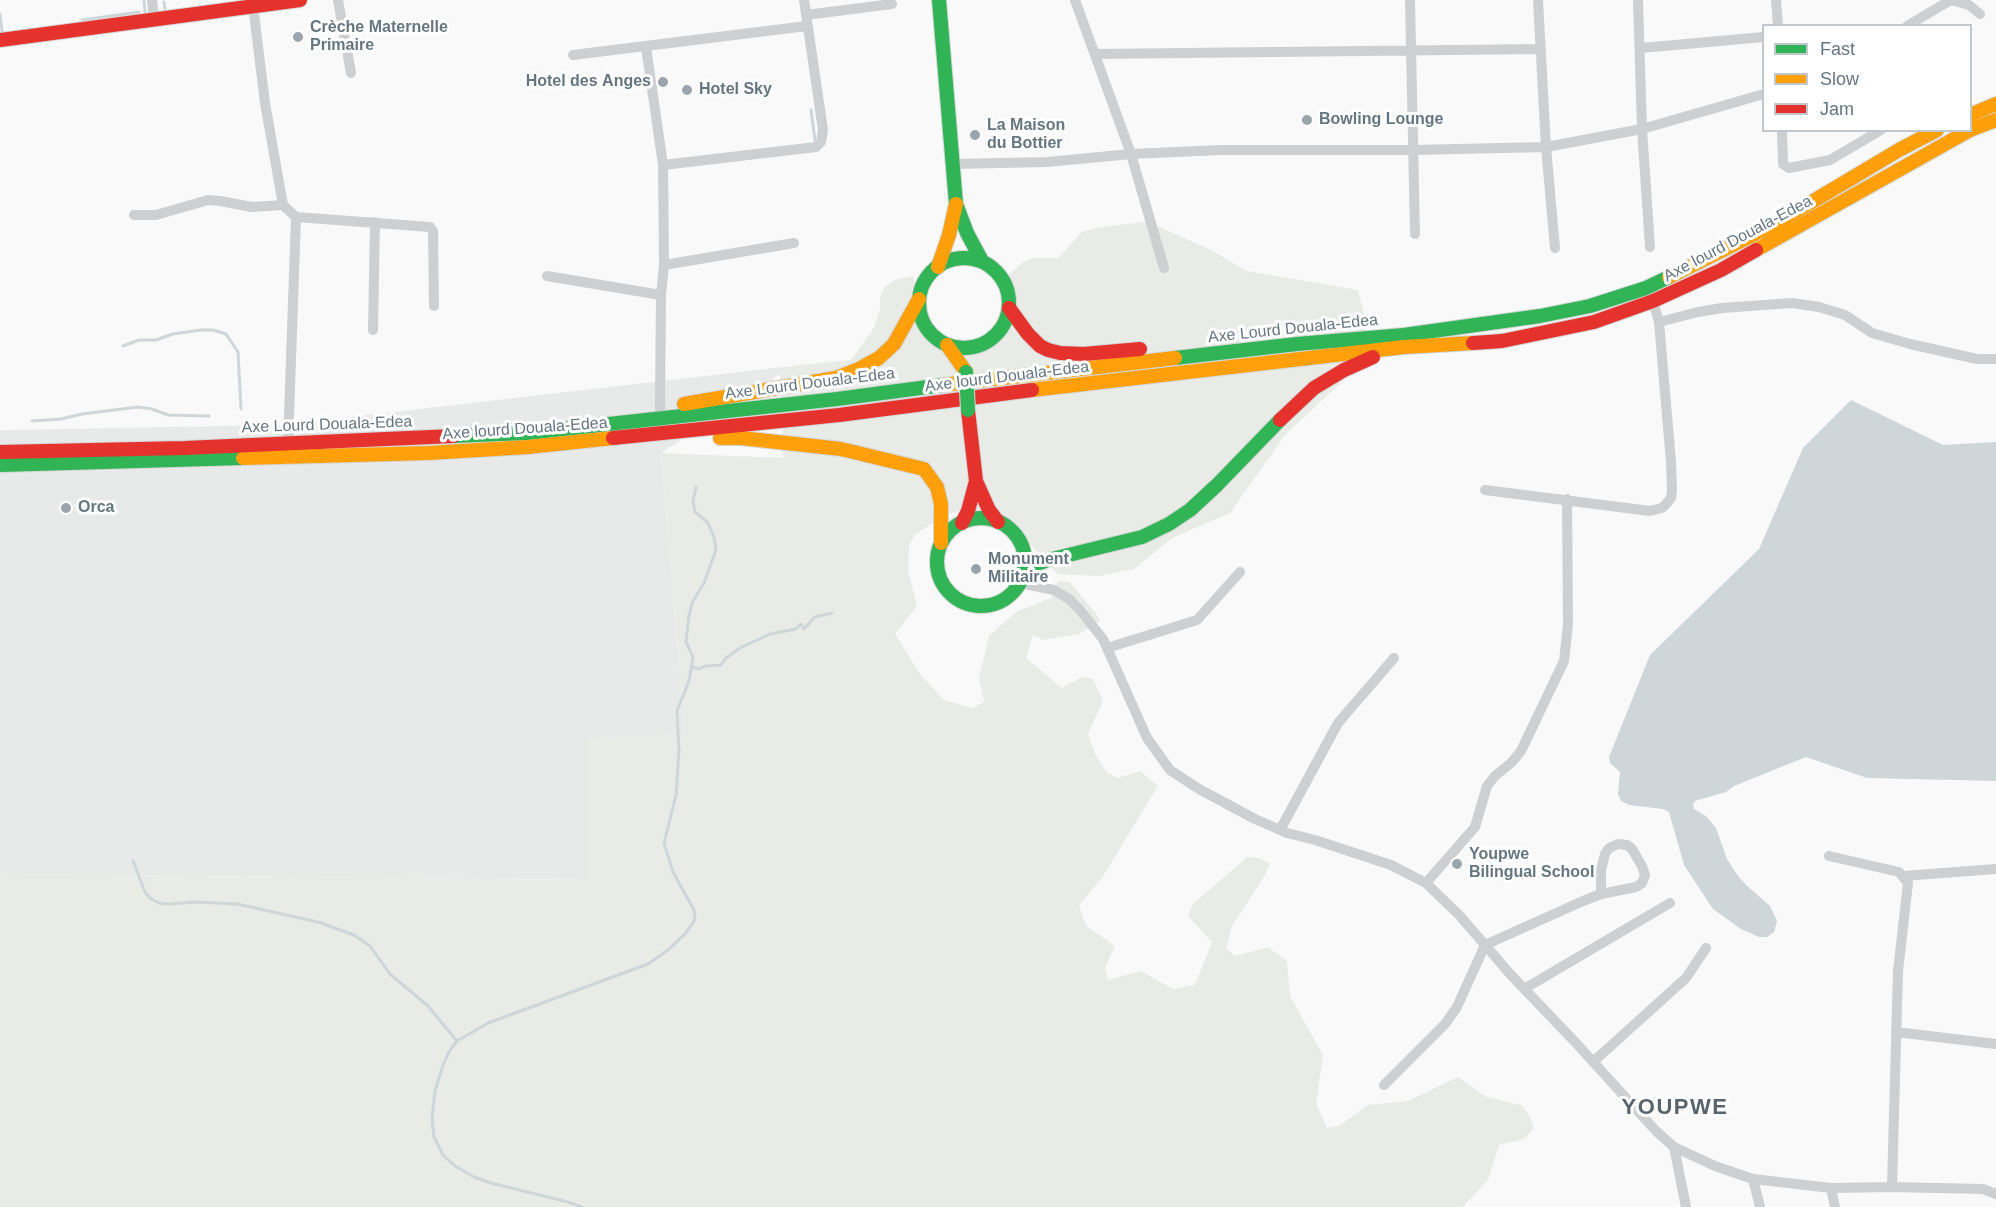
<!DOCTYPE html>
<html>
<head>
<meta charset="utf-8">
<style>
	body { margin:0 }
	#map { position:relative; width:1996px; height:1207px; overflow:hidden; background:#f9f9f9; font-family:Helvetica,sans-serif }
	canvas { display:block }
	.legend { position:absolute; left:1762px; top:24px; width:210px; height:108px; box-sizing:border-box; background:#fff; border:2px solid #c1c8cd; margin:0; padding:8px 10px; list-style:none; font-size:18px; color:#657683 }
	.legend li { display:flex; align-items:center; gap:12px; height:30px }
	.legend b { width:30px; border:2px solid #c1c8cd }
</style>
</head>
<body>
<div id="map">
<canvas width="1996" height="1207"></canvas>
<ul class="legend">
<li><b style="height:8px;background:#30b455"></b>Fast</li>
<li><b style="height:8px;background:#ff9f0a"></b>Slow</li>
<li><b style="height:8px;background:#e5322d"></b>Jam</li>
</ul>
</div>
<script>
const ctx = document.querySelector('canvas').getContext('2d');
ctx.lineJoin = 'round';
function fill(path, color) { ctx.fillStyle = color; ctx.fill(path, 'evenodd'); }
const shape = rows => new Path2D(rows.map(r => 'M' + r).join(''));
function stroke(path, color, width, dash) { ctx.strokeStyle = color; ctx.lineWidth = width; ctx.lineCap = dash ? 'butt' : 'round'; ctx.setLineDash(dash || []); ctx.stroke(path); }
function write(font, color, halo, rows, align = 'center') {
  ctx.font = font + ' Helvetica,sans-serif'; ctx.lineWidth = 6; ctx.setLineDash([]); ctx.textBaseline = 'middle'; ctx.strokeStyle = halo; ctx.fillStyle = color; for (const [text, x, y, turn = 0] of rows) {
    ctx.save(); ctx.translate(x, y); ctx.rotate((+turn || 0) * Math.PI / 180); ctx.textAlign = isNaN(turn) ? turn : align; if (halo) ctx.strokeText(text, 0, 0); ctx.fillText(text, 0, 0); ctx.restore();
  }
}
const built = shape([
	[792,366,661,453,685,733,586,740,586,880,0,874,0,430,280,425]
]);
const green = shape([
	[1144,222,1155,225,1211,250,1247,271,1358,290,1365,318,1363,362,1285,435,1230,513,1172,538,1134,569,1099,576,1057,574,1020,533,991,513,967,508,943,516,915,535,909,545,908,570,917,606,895,634,920,674,944,700,972,708,984,702,979,678,989,636,1016,612,1051,598,1058,581,1070,582,1101,620,1079,634,1043,640,1033,635,1026,658,1062,688,1082,677,1093,679,1103,701,1088,734,1096,756,1107,773,1118,778,1140,771,1158,786,1102,878,1079,905,1086,926,1115,946,1105,968,1108,980,1141,971,1173,989,1195,985,1212,942,1188,916,1192,905,1247,857,1259,858,1270,863,1265,875,1232,926,1226,949,1236,956,1268,947,1287,961,1290,996,1323,1055,1316,1104,1327,1128,1339,1126,1368,1105,1408,1101,1458,1077,1486,1097,1521,1105,1530,1117,1534,1128,1524,1139,1499,1145,1488,1180,1463,1207,0,1207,0,874,586,880,586,740,685,732,661,453,784,458,780,373,783,373,792,366,851,360,874,328,880,309,880,297,885,287,895,280,913,276,922,319,928,330,937,339,947,345,971,347,981,344,995,335,1005,322,1009,308,1009,298,1003,280,1023,262,1034,258,1058,258,1082,232,1095,228]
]);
const water = shape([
	[1851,400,1943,445,1996,442,1996,781,1867,778,1806,757,1734,786,1726,792,1695,801,1693,805,1694,809,1706,816,1716,828,1727,859,1738,876,1746,885,1770,906,1777,921,1774,932,1767,937,1759,937,1741,929,1713,909,1684,865,1669,812,1663,809,1629,805,1621,801,1618,794,1620,772,1610,763,1609,757,1650,655,1759,549,1803,448]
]);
const stream = shape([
	[144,0,145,12],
	[164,2,165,9],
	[0,14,2,31],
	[82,20,139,12],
	[811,110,815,140],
	[123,346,139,340,156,340,173,334,201,330,213,330,226,334,238,352,241,409],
	[32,421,61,419,82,414,138,407,152,409,168,415,209,416],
	[693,667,699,669,705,666,721,665,725,659,740,648,770,634,796,629,801,624,804,629,815,617,832,613],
	[133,861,145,892,150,898,159,903,169,904,195,902,237,904,318,922,354,935,370,946,390,974,428,1006,457,1041],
	[582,1207,568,1202,491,1183,474,1177,455,1166,443,1155,434,1137,432,1118,435,1091,443,1065,450,1050,457,1041,488,1023,648,964,668,950,685,934,693,923,695,919,694,910,673,872,664,843,676,795,679,751,677,711,689,681,693,657,686,642,689,615,693,601,704,583,716,550,714,537,708,523,695,512,693,501,696,487]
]);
const street = shape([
	[152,0,154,18],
	[338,0,351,73],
	[1075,0,1131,154,1164,268],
	[1410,0,1415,234],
	[1538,0,1546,147,1555,248],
	[1638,0,1642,129,1650,247],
	[1776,0,1778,26],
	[253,6,265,103,283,205,296,217,430,227,433,231,434,306],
	[806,15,892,4],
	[1907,26,1951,0,1969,5,1980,14],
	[646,47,663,165],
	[1641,48,1764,37],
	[1095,54,1541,49],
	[573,55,807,26],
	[1782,130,1783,164,1789,168,1830,160,1881,130],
	[953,164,1047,162,1131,154,1221,150,1413,150,1546,147,1642,129,1764,94],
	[134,215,156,215,208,200,220,201,252,207,283,205],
	[664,265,794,243],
	[547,276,661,295],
	[1659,322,1698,312,1722,308,1792,303,1819,307,1845,315,1872,333,1910,344,1977,359,1996,359],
	[373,330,375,222],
	[660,409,661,295,664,265,663,165,816,147,821,142,823,130,804,0],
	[288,444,296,217],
	[1485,490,1650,511,1662,508,1666,504,1671,498,1672,490,1671,462,1659,322,1653,301],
	[1020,583,1054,590,1069,599,1080,610,1103,639,1147,738,1170,770,1199,789,1255,819,1287,833,1315,840,1391,865,1426,883,1460,916,1511,975,1576,1043,1656,1131,1674,1147,1715,1166,1753,1179,1831,1188,1892,1187,1983,1189,1996,1194],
	[1107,648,1197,620,1240,572],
	[1280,830,1338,723,1394,658],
	[1829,856,1899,872,1908,883,1898,971,1892,1187],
	[1904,876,1995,869],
	[1426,883,1475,827,1487,786,1495,776,1512,762,1521,751,1564,661,1568,624,1567,499],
	[1524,989,1670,903],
	[1896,1032,1996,1044],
	[1593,1062,1686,978,1706,948],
	[1384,1085,1445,1024,1457,1007,1485,945,1583,901,1601,894,1636,887,1642,883,1645,875,1642,866,1632,849,1627,845,1618,844,1609,848,1605,854,1601,870,1601,894],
	[1674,1147,1686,1207],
	[1753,1179,1760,1207],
	[1831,1188,1835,1207]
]);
const fast = shape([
	[939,0,956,204,967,233,982,261],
	'919 303a45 45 0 1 1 90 0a45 45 0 1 1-90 0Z',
	[1175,358,1297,344,1404,335,1540,316,1590,306,1646,288,1669,277],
	[453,436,527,433,837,399,943,385],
	[0,465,243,458],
	'937 562a44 44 0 1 1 88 0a44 44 0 1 1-88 0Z',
	[1024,569,1048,560,1142,537,1169,524,1190,510,1217,485,1280,420]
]);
const slow = shape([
	[1970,115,1996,104],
	[1970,130,1996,120],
	[1756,250,1970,130],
	[938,267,949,235,956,204],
	[1669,277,1773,225,1899,150,1937,130],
	[947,345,966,372],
	[943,385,1175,358],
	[1032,390,1404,347,1473,343],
	[684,404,836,378,859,369,879,358,894,344,919,299],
	[720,438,741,438,841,449,924,469,937,487,941,504,941,543],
	[243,458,429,453,528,447,613,438]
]);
const jam = shape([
	[0,40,300,0],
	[1009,308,1028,334,1040,346,1048,350,1060,353,1084,354,1140,349],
	[1473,343,1502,341,1594,322,1653,301,1721,270,1756,250],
	[968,410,976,481,989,510,998,522],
	[1280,420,1314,388,1344,370,1373,357],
	[613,438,839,415,1032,390],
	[0,452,185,448,453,436],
	[962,523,968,511,976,481]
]);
const fastBridge = shape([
	[966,372,968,410]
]);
const markers = [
	[298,37,6,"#99a4ac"],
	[663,82,6,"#99a4ac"],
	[687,90,6,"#99a4ac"],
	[1307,120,6,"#99a4ac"],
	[975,135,6,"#99a4ac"],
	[66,508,6,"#99a4ac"],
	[976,569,6,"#99a4ac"],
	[1457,864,6,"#99a4ac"]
];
const poiNames = [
	["Crèche Maternelle",310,28],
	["Primaire",310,46],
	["Hotel des Anges",651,82,"right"],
	["Hotel Sky",699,90],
	["Bowling Lounge",1319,120],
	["La Maison",987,126],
	["du Bottier",987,144],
	["Orca",78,508],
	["Monument",988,560],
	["Militaire",988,578],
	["Youpwe",1469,855],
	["Bilingual School",1469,873]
];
const streetNames = [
	["Axe lourd Douala-Edea",1738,239,-28],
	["Axe Lourd Douala-Edea",1293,329,-6],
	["Axe lourd Douala-Edea",1007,377,-7],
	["Axe Lourd Douala-Edea",810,384,-7],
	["Axe Lourd Douala-Edea",327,425,-2],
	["Axe lourd Douala-Edea",525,429,-4]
];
const districtNames = [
	["YOUPWE",1675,1108]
];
fill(built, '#e8e9e9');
fill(green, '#e8ebe6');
fill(water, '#ced6d9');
stroke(stream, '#ced6d9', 3);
stroke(fast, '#d5d6d7', 16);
stroke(slow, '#d5d6d7', 16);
stroke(jam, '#d5d6d7', 16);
stroke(street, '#cecfd0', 10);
stroke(fast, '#30b455', 14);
stroke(slow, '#ff9f0a', 14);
stroke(jam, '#e5322d', 14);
stroke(fastBridge, '#d5d6d7', 16, []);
stroke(fastBridge, '#30b455', 14);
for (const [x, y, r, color] of markers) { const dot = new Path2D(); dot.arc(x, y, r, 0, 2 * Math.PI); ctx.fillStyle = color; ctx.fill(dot); stroke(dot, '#fff', 2); }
write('bold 16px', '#657683', '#fff', poiNames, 'left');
write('16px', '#657683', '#fff', streetNames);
ctx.letterSpacing = '1.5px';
write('bold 22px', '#57646e', '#fff', districtNames);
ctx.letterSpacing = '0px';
</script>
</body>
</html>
